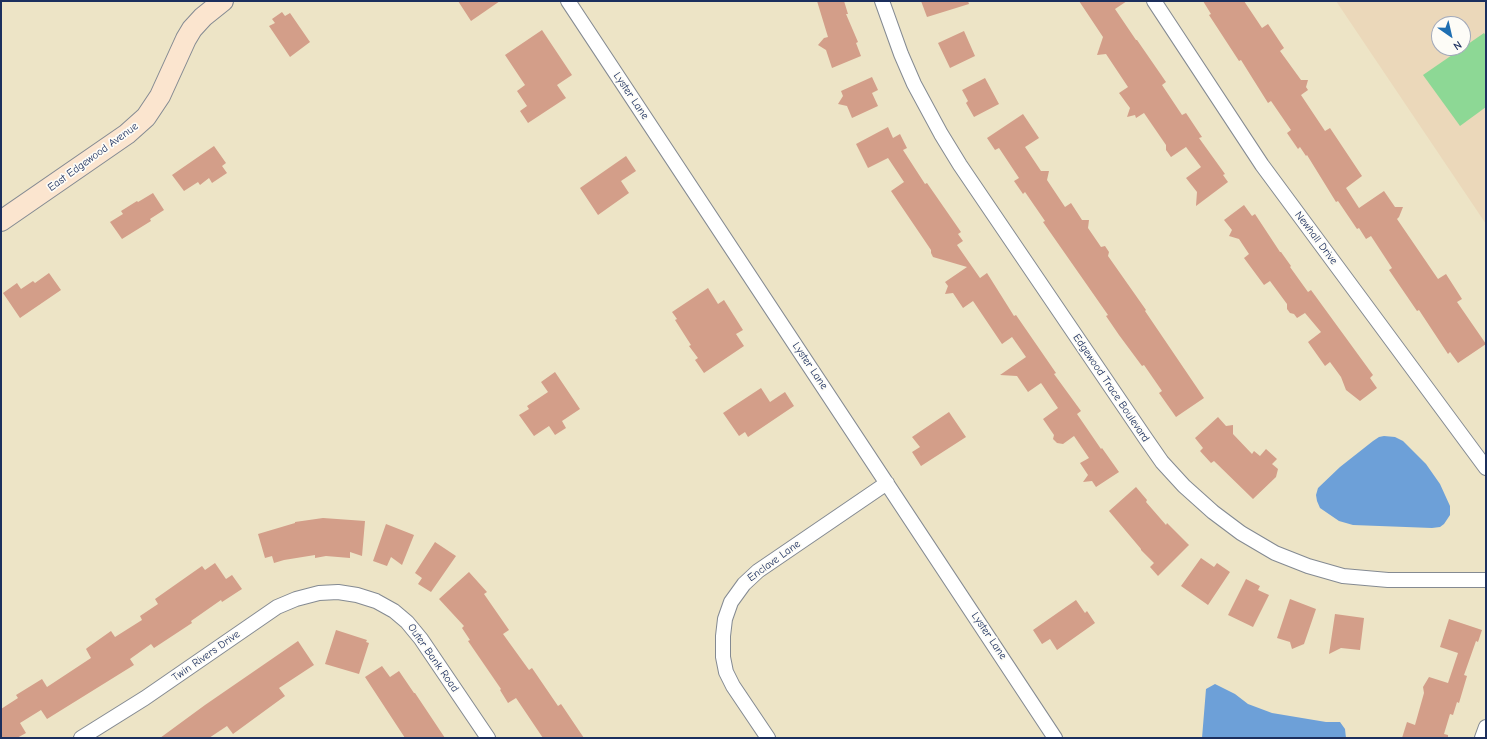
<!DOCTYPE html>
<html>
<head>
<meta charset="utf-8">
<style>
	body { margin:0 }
	#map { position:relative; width:1487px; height:739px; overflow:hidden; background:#ede4c6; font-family:"Comic Neue",sans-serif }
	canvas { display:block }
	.frame { position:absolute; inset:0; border:2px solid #1b2f5e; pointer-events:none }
	.north { position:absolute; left:1431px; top:16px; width:40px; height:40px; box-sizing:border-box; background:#fdfcf7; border:1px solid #a3aaba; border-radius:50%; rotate:146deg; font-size:11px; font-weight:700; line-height:16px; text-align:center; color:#1b2f5e }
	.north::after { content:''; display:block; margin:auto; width:14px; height:18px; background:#1f6fb2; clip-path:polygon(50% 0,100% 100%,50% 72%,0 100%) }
</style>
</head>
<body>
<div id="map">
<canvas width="1487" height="739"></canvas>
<div class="frame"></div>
<div class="north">N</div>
</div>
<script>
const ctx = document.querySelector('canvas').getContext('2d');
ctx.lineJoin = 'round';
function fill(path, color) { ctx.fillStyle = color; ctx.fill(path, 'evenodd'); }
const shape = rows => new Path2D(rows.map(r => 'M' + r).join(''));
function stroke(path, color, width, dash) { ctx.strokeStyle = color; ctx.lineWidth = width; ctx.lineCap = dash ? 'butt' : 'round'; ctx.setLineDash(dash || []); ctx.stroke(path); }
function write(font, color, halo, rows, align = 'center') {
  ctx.font = font + ' "Comic Neue",sans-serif'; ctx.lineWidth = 3.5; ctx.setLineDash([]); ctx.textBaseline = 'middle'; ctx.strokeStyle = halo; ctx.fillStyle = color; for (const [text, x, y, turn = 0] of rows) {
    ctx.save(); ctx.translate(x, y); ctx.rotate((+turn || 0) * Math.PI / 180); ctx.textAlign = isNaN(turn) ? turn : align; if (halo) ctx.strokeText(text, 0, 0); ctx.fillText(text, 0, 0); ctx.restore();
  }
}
const built = shape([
	[1336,1,1486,1,1486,224],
	[1439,24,1463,24,1463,48,1439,48]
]);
const green = shape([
	[1484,33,1486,36,1486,107,1460,126,1423,75]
]);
const water = shape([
	[1384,436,1395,437,1403,441,1426,464,1440,484,1450,506,1450,515,1444,524,1440,527,1432,528,1353,525,1339,521,1320,508,1317,501,1316,495,1318,488,1340,467,1373,441,1379,437],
	[1215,684,1235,694,1248,704,1272,713,1326,722,1340,722,1345,729,1346,738,1202,738,1206,689]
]);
const building = shape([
	[458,1,500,1,471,21],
	[817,1,844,1,848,14,846,14,858,42,856,43,861,56,832,68,826,50,818,45,824,38,828,37],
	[921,1,968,1,969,4,927,17],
	[1079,1,1127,1,1115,9,1136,40,1137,40,1166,82,1162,85,1182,115,1186,113,1202,137,1199,138,1225,174,1223,175,1228,182,1196,206,1197,192,1186,178,1201,167,1186,147,1171,157,1166,150,1166,145,1144,113,1136,118,1135,115,1127,117,1130,108,1119,93,1128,87,1106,54,1097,55,1103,37],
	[1203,1,1244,1,1262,28,1268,24,1284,48,1280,51,1301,80,1308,80,1306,87,1308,90,1301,95,1325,131,1330,128,1362,176,1346,188,1359,208,1384,191,1395,207,1403,207,1399,217,1397,219,1438,279,1446,274,1462,299,1457,302,1486,344,1458,363,1450,352,1448,354,1419,310,1417,311,1389,270,1392,268,1371,236,1366,239,1359,228,1357,229,1338,201,1336,202,1307,155,1306,156,1300,147,1298,149,1287,133,1291,130,1271,101,1268,103,1241,60,1239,61,1209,15,1211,14],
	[282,12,285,16,290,13,310,42,290,57,269,26,275,23,272,19],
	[542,30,572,75,557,85,566,98,528,123,520,111,527,106,517,91,525,85,505,55],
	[964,31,975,56,950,68,938,43],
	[872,77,878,90,872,93,878,106,852,118,847,106,838,104,843,96,841,91],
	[985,78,999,104,974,117,966,103,968,101,962,90],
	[1023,114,1039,138,1025,147,1041,171,1049,171,1047,180,1065,207,1071,203,1082,220,1089,220,1088,228,1101,247,1105,246,1109,252,1108,256,1146,310,1145,311,1204,398,1176,417,1159,393,1162,391,1144,365,1142,366,1119,335,1106,316,1108,315,1043,222,1045,221,1025,192,1023,194,1014,181,1019,178,999,148,995,150,987,138],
	[888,127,893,138,900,134,907,148,903,150,925,184,927,183,961,232,958,234,963,241,957,245,980,278,987,273,1014,316,1016,315,1056,373,1054,374,1081,411,1077,414,1101,449,1102,448,1119,472,1096,487,1092,481,1083,482,1088,475,1080,463,1089,458,1074,436,1063,444,1057,443,1053,439,1054,435,1043,419,1058,408,1041,383,1028,392,1017,376,1000,375,1026,357,1012,337,1002,344,973,301,963,308,953,293,945,294,948,286,945,282,967,267,933,257,931,253,931,250,891,191,904,182,888,158,868,168,856,144],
	[214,146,226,163,222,166,227,173,212,183,209,178,200,185,198,182,184,191,172,175],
	[626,156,636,171,621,181,629,193,598,215,580,188],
	[153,193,164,210,150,219,151,221,122,239,110,222,123,214,121,211,137,201,138,202],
	[1244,205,1252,216,1255,214,1280,252,1281,252,1291,266,1290,267,1308,292,1311,290,1373,375,1370,378,1377,388,1360,401,1346,390,1341,377,1330,362,1325,366,1308,342,1321,332,1305,313,1297,318,1294,314,1290,313,1287,309,1287,304,1270,281,1264,285,1244,258,1249,254,1239,239,1229,236,1232,230,1224,220],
	[49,273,61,290,20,318,3,293,17,283,21,289,33,281,35,283],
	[708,288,718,304,724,300,743,330,736,334,744,346,704,373,695,360,698,358,689,346,691,345,675,320,677,319,672,312],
	[555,372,580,409,562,421,566,428,555,435,549,426,534,436,519,415,529,409,527,406,548,392,541,382],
	[761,388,770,402,785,392,794,406,748,437,745,432,739,436,723,413],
	[949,412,966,437,921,466,912,452,920,447,912,437],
	[1218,417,1226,426,1233,425,1233,434,1252,454,1254,451,1260,456,1266,449,1277,459,1272,464,1278,469,1276,477,1253,499,1214,461,1211,463,1200,451,1203,448,1195,438],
	[1136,487,1147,500,1146,502,1166,525,1167,523,1189,545,1158,576,1150,567,1154,563,1141,550,1141,549,1109,511],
	[323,518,365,521,362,556,350,552,350,558,326,556,315,558,315,555,284,560,274,563,272,556,265,558,258,534,295,523,295,522],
	[386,524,414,535,402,565,391,557,387,566,373,561],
	[435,542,456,556,431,592,418,584,422,578,415,573],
	[1201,558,1214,567,1217,563,1230,572,1208,605,1181,586],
	[215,563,226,579,232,575,242,589,222,602,221,600,191,621,192,623,154,648,151,644,130,659,134,665,47,719,41,710,20,723,26,733,17,738,1,738,1,709,18,698,16,695,42,679,47,687,91,658,86,649,87,648,111,631,115,637,142,620,140,616,158,604,155,599,202,566,205,570],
	[469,572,487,592,484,594,509,630,503,634,529,670,532,668,558,706,561,704,584,738,543,738,516,698,508,703,500,690,501,689,468,641,470,640,462,628,464,626,439,599],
	[1246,579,1260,586,1258,590,1269,595,1253,627,1228,615],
	[1290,599,1316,609,1304,644,1292,649,1290,642,1277,638],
	[1076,600,1085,613,1087,611,1095,623,1057,650,1050,639,1042,644,1033,630],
	[1335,614,1364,618,1360,650,1341,648,1329,654],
	[1449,619,1482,630,1478,642,1476,641,1464,675,1467,676,1459,703,1457,702,1453,715,1450,714,1444,734,1448,735,1448,738,1402,738,1407,722,1415,725,1424,693,1423,687,1429,677,1448,683,1458,653,1440,647],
	[336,630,367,640,366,642,369,643,359,674,325,664],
	[298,641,314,665,279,688,285,696,233,734,227,726,209,738,160,738,205,705],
	[382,666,390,677,399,671,414,693,415,693,445,738,405,738,365,677]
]);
const street = shape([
	[568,1,1055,738],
	[882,1,901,54,914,84,941,134,960,165,1146,439,1162,462,1184,486,1213,512,1241,533,1275,553,1308,566,1343,576,1388,580,1486,580],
	[1154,1,1262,165,1486,468],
	[81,738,145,698,277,607,296,599,319,593,338,592,357,595,376,601,394,611,407,622,421,639,488,738],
	[768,738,733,686,726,672,723,657,723,636,725,619,731,602,744,584,758,571,887,483],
	[1482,738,1486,727]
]);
const secondary = shape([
	[1,221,127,134,146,117,160,96,186,39,192,29,203,17,223,1]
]);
const streetNames = [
	["Lyster Lane",631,96,56],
	["East Edgewood Avenue",93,157,-36],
	["Newhall Drive",1316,238,53],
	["Lyster Lane",810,366,56],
	["Edgewood Trace Boulevard",1111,388,56],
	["Enclave Lane",774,561,-36],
	["Lyster Lane",989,636,56],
	["Twin Rivers Drive",206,656,-35],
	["Outer Bank Road",433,658,55]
];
fill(built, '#ebd8ba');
fill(green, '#8dd895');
fill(water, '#6da0d8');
fill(building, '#d39e89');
stroke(street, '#848a92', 16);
stroke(secondary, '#848a92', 22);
stroke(street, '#fff', 14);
stroke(secondary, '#fbe5cf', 20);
write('11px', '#1b2f5e', '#fdfcf7', streetNames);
</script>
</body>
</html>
